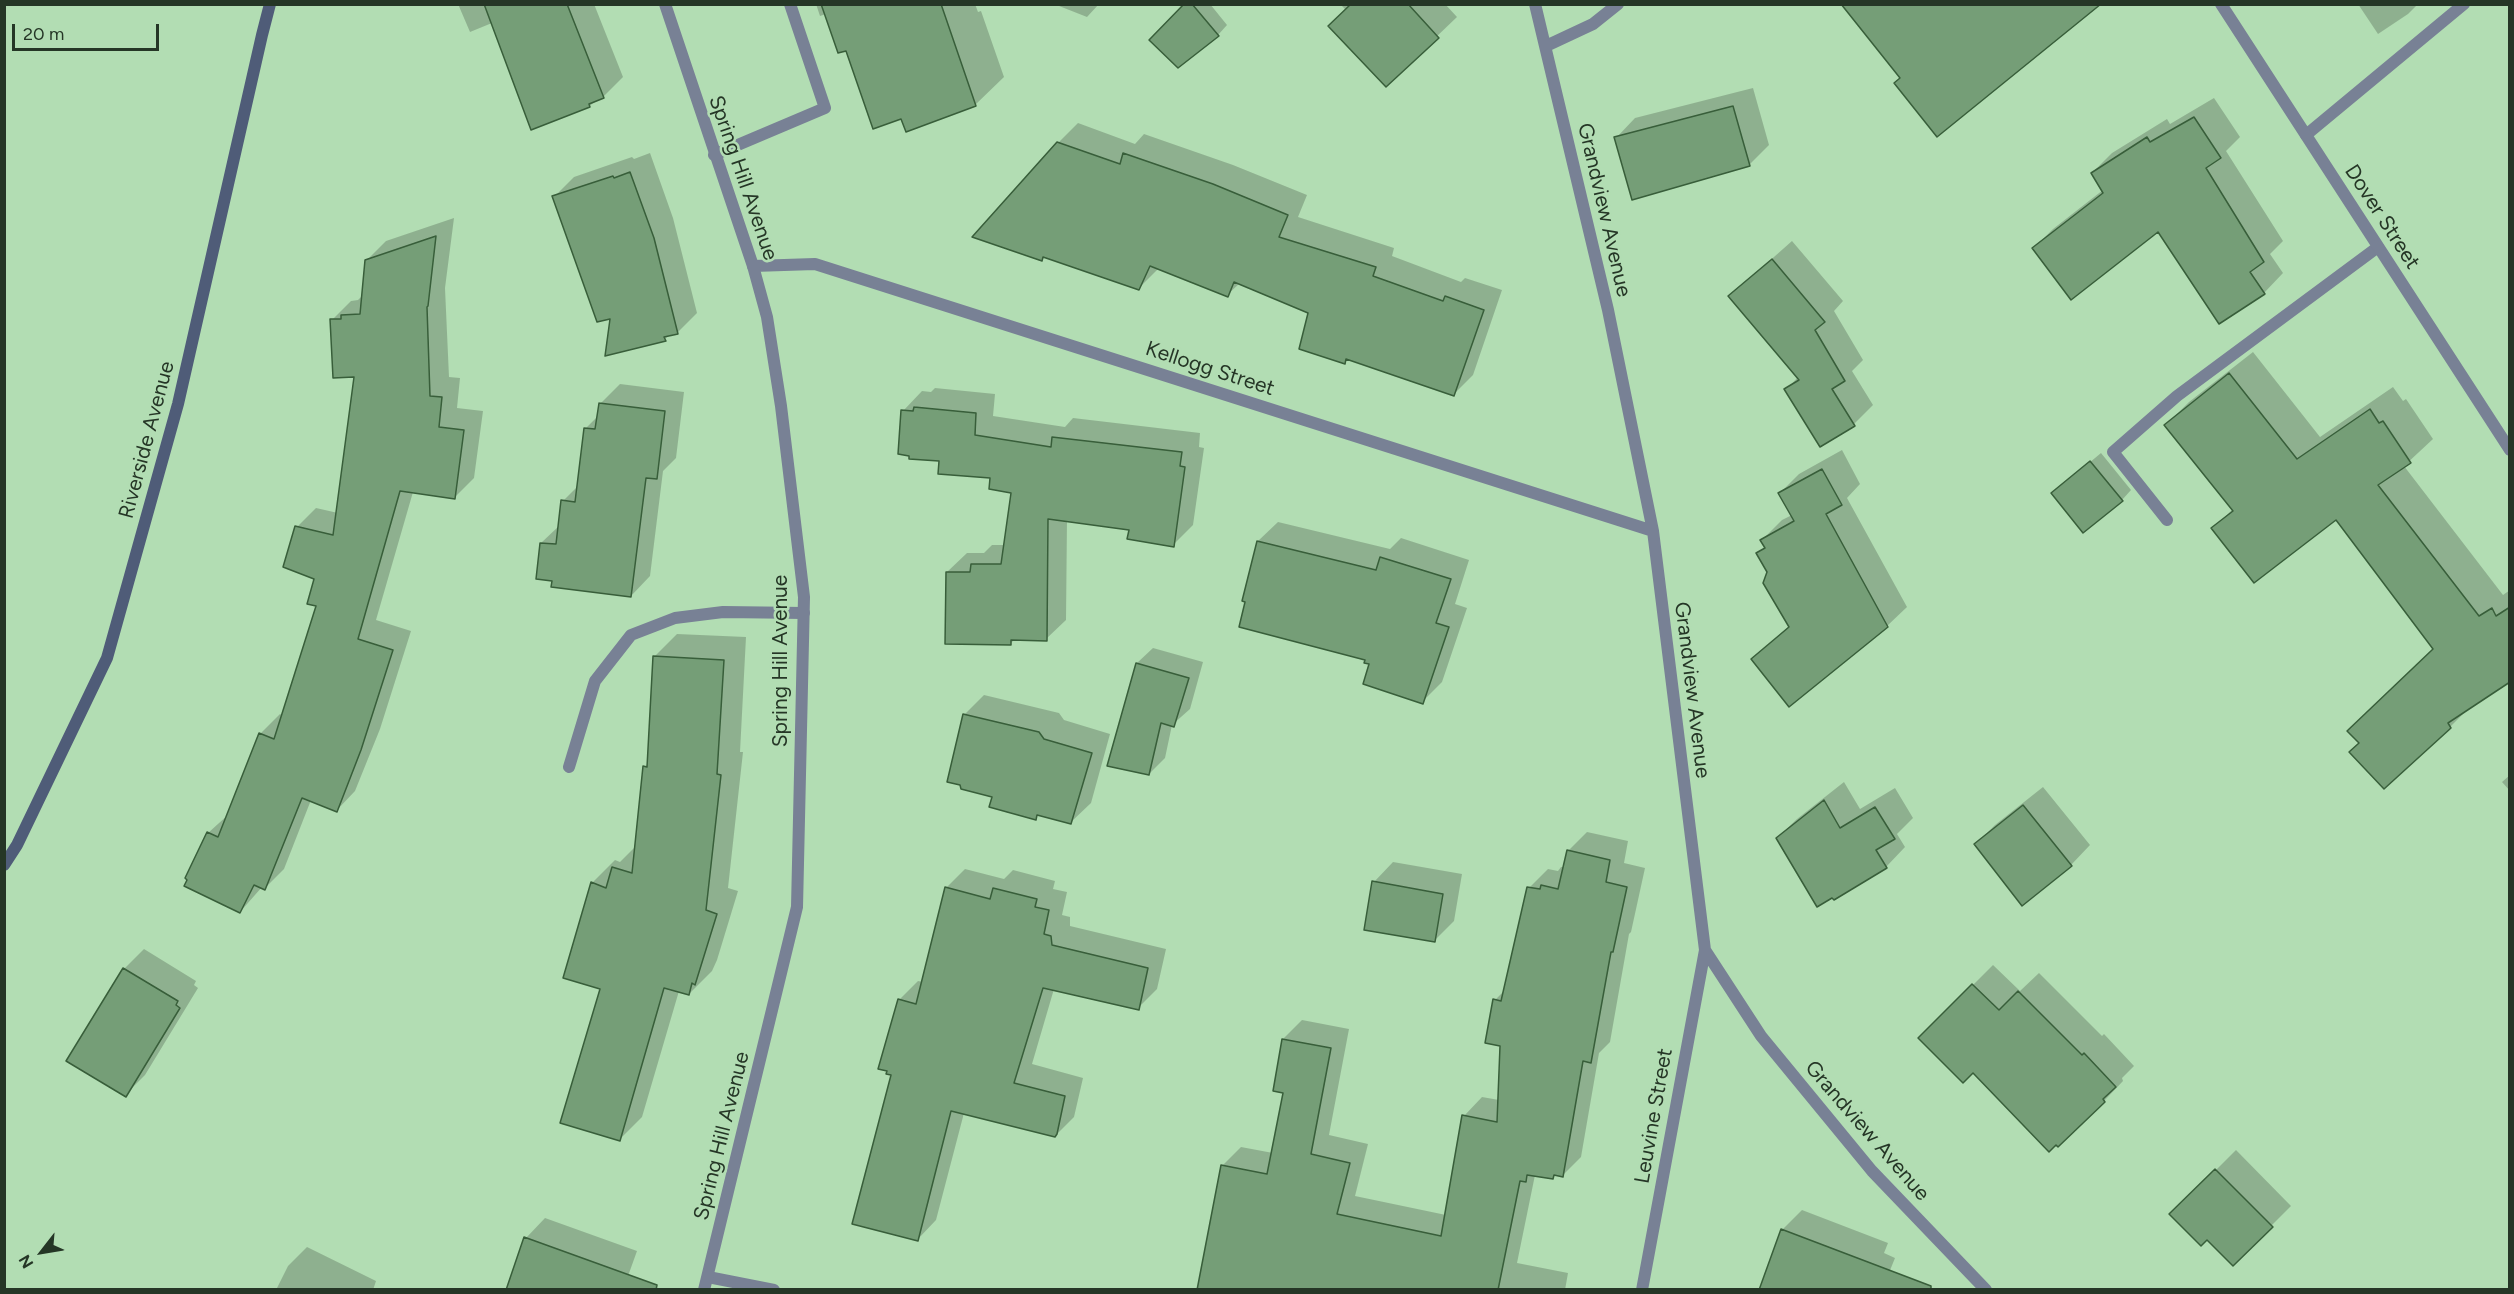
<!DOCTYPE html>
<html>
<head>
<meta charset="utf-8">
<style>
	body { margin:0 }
	#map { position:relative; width:2514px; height:1294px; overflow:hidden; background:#b2ddb3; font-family:Figtree,sans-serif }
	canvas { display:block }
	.frame { position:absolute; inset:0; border:6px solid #253626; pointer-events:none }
	.north { position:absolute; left:12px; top:1222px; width:60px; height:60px; -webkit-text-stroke:4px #b2ddb3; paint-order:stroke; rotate:239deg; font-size:16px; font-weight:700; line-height:24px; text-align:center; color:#253626 }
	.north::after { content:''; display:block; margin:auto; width:21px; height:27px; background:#253626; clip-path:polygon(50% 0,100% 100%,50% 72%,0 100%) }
	.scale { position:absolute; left:12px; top:24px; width:147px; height:27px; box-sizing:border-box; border:3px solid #253626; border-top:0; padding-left:8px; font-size:18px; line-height:21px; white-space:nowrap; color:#253626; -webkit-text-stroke:4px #b2ddb3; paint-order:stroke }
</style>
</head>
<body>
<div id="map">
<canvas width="2514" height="1294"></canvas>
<div class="frame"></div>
<div class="north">N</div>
<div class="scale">20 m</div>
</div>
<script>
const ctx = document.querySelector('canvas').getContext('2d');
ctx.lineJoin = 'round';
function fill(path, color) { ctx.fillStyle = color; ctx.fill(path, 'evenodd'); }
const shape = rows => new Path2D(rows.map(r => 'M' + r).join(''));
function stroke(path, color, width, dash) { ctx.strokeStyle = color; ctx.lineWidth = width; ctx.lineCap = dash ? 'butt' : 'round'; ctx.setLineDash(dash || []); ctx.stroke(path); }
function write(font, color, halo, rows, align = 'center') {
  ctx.font = font + ' Figtree,sans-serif'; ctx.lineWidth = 5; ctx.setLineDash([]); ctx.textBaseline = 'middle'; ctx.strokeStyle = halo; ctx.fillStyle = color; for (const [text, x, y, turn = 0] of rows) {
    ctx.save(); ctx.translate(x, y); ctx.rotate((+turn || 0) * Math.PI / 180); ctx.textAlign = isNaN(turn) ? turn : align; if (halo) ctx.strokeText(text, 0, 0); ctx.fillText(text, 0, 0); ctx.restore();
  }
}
const shadow = shape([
	[458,4,594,4,623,77,603,97,589,106,492,23,470,32],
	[816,4,975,4,978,12,981,11,1004,77,975,105,847,49,826,14,820,16],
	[1054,4,1099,4,1087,17],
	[1184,4,1210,4,1227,25,1218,35],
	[1340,4,1445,4,1457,17,1386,85,1346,10],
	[2358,4,2418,4,2408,14,2378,34],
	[1753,88,1769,145,1749,165,1616,138,1635,118],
	[2214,98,2240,137,2226,151,2283,241,2270,254,2283,273,2264,293,2159,230,2034,248,2053,229,2103,190,2092,173,2112,153,2167,119,2170,124],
	[1078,123,1135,144,1144,134,1233,165,1307,195,1298,217,1394,248,1392,256,1461,282,1465,278,1502,290,1473,375,1454,394,1348,358,1344,362,1309,312,1240,283,1227,295,1159,268,1139,288,1045,256,1042,259,1058,143],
	[650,153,673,218,697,313,678,332,670,334,665,339,612,317,554,197,574,177,632,157,634,159],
	[454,218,445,288,449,377,460,378,457,408,483,411,474,478,455,497,413,492,376,620,411,631,380,729,355,791,336,811,311,800,284,869,265,888,262,887,240,912,208,833,229,814,261,733,280,714,283,716,318,605,316,578,297,527,316,508,338,513,356,376,332,320,351,301,358,300,362,296,366,261,386,241],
	[1792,241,1843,301,1834,311,1863,360,1852,371,1873,405,1854,424,1786,390,1798,377,1730,296],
	[2253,352,2320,437,2393,387,2403,401,2406,399,2433,439,2404,466,2503,595,2510,590,2510,681,2472,705,2450,727,2361,742,2434,649,2336,518,2213,528,2233,509,2166,425,2189,402],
	[620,384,684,392,676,458,663,471,650,576,631,596,554,580,541,543,560,525,563,501,579,485,586,428,599,415,600,404],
	[935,388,995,394,993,416,1065,427,1073,418,1200,433,1199,447,1204,448,1193,525,1173,545,1130,529,1067,520,1066,620,1046,639,1015,639,1011,643,947,572,967,553,984,553,992,545,1005,545,1012,491,992,477,940,460,903,411,922,391,931,392],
	[1842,450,1860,484,1847,498,1907,607,1887,626,1753,659,1790,625,1768,572,1758,553,1766,546,1762,540,1782,520,1792,515,1780,493,1799,474],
	[2101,453,2131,490,2122,500,2053,493],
	[1278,522,1390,549,1401,538,1469,560,1455,604,1467,608,1442,682,1422,702,1371,663,1258,541],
	[677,634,746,637,740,752,743,752,728,888,738,891,717,960,712,971,689,994,679,991,642,1117,619,1140,592,883,615,860,620,862,637,845,645,767,648,763,654,657],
	[1153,648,1203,662,1190,709,1172,725,1165,758,1149,774,1137,663],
	[984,695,1059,713,1064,720,1110,734,1091,803,1071,822,1039,814,1035,818,994,796,961,784,964,715],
	[2510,775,2510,791,2502,782],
	[1844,782,1860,809,1895,788,1913,818,1897,834,1905,847,1886,867,1833,896,1777,838,1797,819],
	[2043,787,2090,845,2071,865,2022,904,1976,844,1995,825],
	[1587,832,1628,841,1624,863,1645,868,1631,932,1629,934,1610,1042,1599,1053,1581,1157,1562,1176,1556,1174,1553,1178,1535,1175,1517,1263,1568,1273,1565,1290,1392,1290,1222,1166,1241,1147,1273,1153,1285,1092,1283,1039,1302,1020,1349,1029,1329,1135,1368,1144,1355,1196,1446,1215,1464,1116,1482,1097,1499,1100,1502,1045,1495,1000,1506,989,1529,888,1548,869,1558,871,1561,867,1565,867,1568,851],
	[1393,862,1462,874,1454,921,1434,941,1374,882],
	[965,869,1004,879,1013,870,1055,881,1053,889,1067,892,1062,915,1070,917,1070,926,1166,949,1157,989,1138,1008,1054,989,1032,1064,1083,1078,1074,1117,1055,1136,964,1113,936,1220,918,1239,893,1074,899,1000,918,981,923,982,946,888],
	[144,949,196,981,194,985,198,988,145,1075,125,1095,124,969],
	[1993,965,2020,991,2039,973,2102,1036,2104,1034,2134,1066,2122,1078,2123,1081,2104,1101,1973,1071,1920,1038],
	[2236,1150,2291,1206,2233,1264,2207,1238,2172,1214],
	[1802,1210,1888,1243,1884,1253,1895,1258,1882,1290,1782,1230],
	[545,1218,637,1251,623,1290,526,1238],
	[307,1247,376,1281,373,1290,276,1290,288,1266]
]);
const building = shape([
	[484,4,567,4,604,98,589,104,590,107,531,130,484,4],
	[821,4,941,4,976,106,906,132,901,119,873,129,846,51,838,53,821,4],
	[1184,4,1192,4,1219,36,1178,68,1149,40,1184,4],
	[1351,4,1408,4,1439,38,1386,87,1328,26,1351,4],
	[1841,4,2101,4,1937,137,1894,83,1900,78,1841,4],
	[1733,106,1750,166,1632,200,1614,137,1733,106],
	[2194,117,2221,158,2206,168,2264,262,2250,272,2265,294,2219,324,2158,232,2071,300,2032,248,2103,193,2091,173,2147,137,2150,142,2194,117],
	[1057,142,1120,164,1123,153,1213,184,1288,215,1279,237,1376,267,1373,276,1443,301,1445,296,1484,310,1454,396,1346,359,1345,364,1299,349,1308,313,1234,282,1228,297,1150,266,1139,290,1043,257,1042,261,972,237,1057,142],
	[630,172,654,238,678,334,664,337,666,341,605,356,610,319,597,322,552,196,613,176,614,178,630,172],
	[436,236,428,306,427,307,430,396,442,397,439,427,464,430,455,499,400,491,358,639,393,650,361,750,337,812,302,798,265,890,254,885,240,913,184,886,187,880,185,878,207,832,218,837,259,733,274,739,316,606,307,604,314,579,283,567,295,526,333,535,354,377,333,378,330,319,341,319,341,315,360,314,365,260,436,236],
	[1772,259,1825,322,1815,330,1845,381,1832,389,1855,426,1820,447,1784,389,1799,380,1728,296,1772,259],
	[2229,373,2297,459,2370,409,2379,423,2383,421,2411,463,2378,485,2479,616,2492,608,2496,616,2510,607,2510,682,2448,723,2451,728,2384,789,2349,752,2359,743,2347,731,2433,649,2336,520,2254,583,2211,528,2233,511,2164,425,2229,373],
	[599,403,665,411,657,479,646,478,631,597,551,587,552,581,536,579,540,543,556,544,561,500,575,502,584,428,595,429,599,403],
	[914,407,976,413,975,435,1051,447,1052,437,1182,452,1180,466,1185,467,1174,547,1127,539,1129,530,1048,519,1047,641,1011,640,1011,645,945,644,946,572,970,572,971,564,1001,564,1011,493,989,489,990,478,938,474,939,461,909,459,909,456,898,454,901,410,913,411,914,407],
	[2090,461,2123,501,2083,533,2051,493,2090,461],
	[1822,469,1842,505,1826,514,1888,627,1789,707,1751,659,1789,627,1763,583,1767,572,1756,553,1765,548,1760,540,1794,521,1778,493,1822,469],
	[1257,541,1376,570,1380,557,1451,579,1436,623,1449,627,1423,704,1363,684,1369,664,1364,663,1365,660,1239,627,1245,602,1242,601,1257,541],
	[653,656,724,660,717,774,721,775,706,910,717,914,695,985,692,983,689,995,664,988,620,1141,560,1123,600,989,563,978,591,882,606,888,612,867,632,873,643,766,647,767,653,656],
	[1136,663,1189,678,1174,727,1161,723,1149,775,1107,766,1136,663],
	[963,714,1039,732,1044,739,1092,753,1071,824,1037,815,1036,820,989,807,992,797,961,789,960,785,947,782,963,714],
	[1824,800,1840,828,1875,807,1895,839,1876,850,1887,868,1834,900,1832,898,1817,907,1776,838,1824,800],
	[2023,805,2072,866,2022,906,1974,844,2023,805],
	[1567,850,1610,860,1606,882,1627,887,1613,952,1611,952,1591,1063,1583,1061,1563,1177,1554,1175,1553,1179,1527,1175,1526,1182,1520,1181,1498,1290,1197,1290,1221,1165,1267,1174,1283,1093,1273,1091,1282,1039,1331,1048,1311,1154,1350,1163,1337,1214,1441,1236,1462,1115,1497,1122,1500,1046,1485,1043,1493,999,1501,1001,1527,887,1540,889,1541,885,1558,889,1567,850],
	[1372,881,1443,894,1435,942,1364,930,1372,881],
	[945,887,990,899,993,888,1037,899,1035,907,1049,910,1044,934,1051,936,1052,945,1148,968,1139,1010,1043,988,1014,1083,1065,1096,1057,1134,1055,1137,951,1111,918,1241,852,1224,891,1075,886,1074,887,1071,878,1069,898,999,916,1004,945,887],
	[123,968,178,1001,176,1005,180,1008,126,1097,66,1061,123,968],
	[1972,984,1999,1010,2018,991,2082,1055,2084,1053,2116,1087,2103,1099,2105,1102,2058,1147,2056,1145,2049,1152,1973,1073,1963,1083,1918,1038,1972,984],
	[2215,1169,2273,1227,2233,1266,2207,1240,2201,1246,2169,1214,2215,1169],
	[1781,1229,1931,1286,1931,1290,1759,1290,1781,1229],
	[524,1237,657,1285,656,1290,506,1290,524,1237]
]);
const service = shape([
	[2306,135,2464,4],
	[714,155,825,108,790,4],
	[2167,520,2113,452,2177,396,2378,247],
	[569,767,595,681,631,635,675,618,723,612,804,613]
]);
const minor = shape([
	[1535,4,1608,310,1653,531,1705,950,1761,1036,1872,1171,1986,1290],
	[2221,4,2510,450],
	[1546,46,1593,24,1618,4],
	[753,266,815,264,1653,531],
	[708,1277,774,1290],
	[1642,1290,1705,950]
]);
const tertiary = shape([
	[665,4,753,266,767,317,781,406,804,597,797,907,704,1290]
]);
const secondary = shape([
	[4,865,17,845,107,658,178,404,262,35,270,4]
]);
const streetNames = [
	["Spring Hill Avenue",743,178,71],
	["Grandview Avenue",1604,210,77],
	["Dover Street",2382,217,57],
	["Kellogg Street",1210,369,18],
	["Riverside Avenue",147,440,-75],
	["Spring Hill Avenue",781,661,-90],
	["Grandview Avenue",1692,690,83],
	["Leuvine Street",1654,1116,-80],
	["Grandview Avenue",1867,1131,49],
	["Spring Hill Avenue",722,1136,-76]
];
fill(shadow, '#0003');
fill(building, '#759e77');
stroke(building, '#385e3a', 1.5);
stroke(service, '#788195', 12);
stroke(minor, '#788195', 12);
stroke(tertiary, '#788195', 12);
stroke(secondary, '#4f5c78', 12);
write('21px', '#253626', '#b2ddb3', streetNames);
</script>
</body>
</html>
